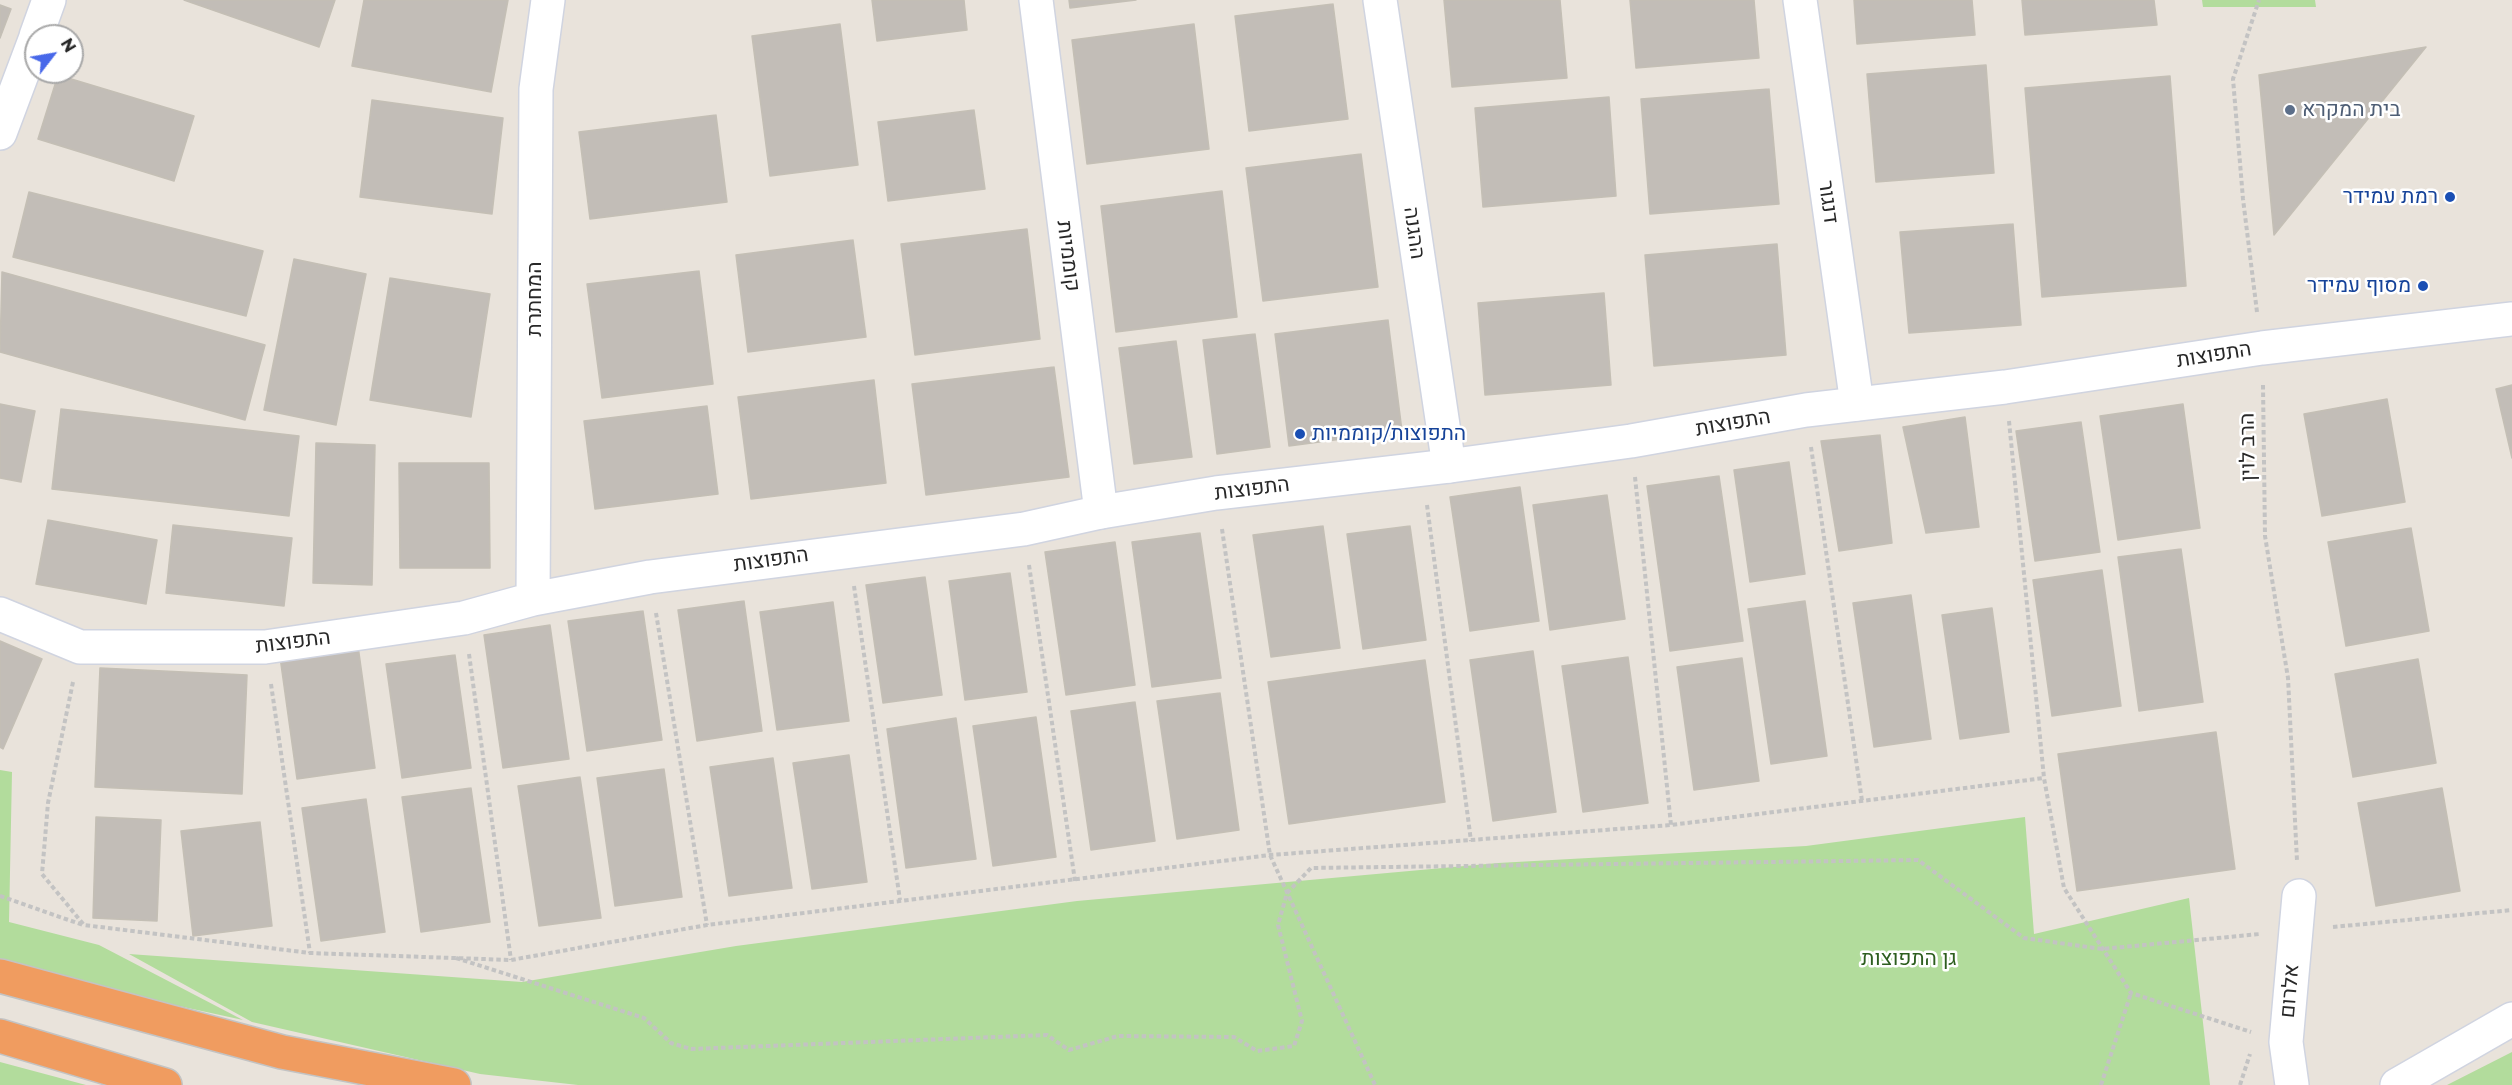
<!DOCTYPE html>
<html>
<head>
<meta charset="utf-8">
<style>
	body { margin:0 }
	#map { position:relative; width:2512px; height:1085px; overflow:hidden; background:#e9e3db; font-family:Montserrat,sans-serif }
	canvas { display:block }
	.north { position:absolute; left:24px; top:24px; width:60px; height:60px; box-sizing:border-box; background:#fff; border:2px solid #a9a9a9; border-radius:50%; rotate:59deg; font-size:16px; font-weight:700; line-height:24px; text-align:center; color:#282828 }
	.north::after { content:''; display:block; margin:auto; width:21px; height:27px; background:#4868e9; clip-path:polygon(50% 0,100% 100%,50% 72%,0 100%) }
</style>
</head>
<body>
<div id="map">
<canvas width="2512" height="1085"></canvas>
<div class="north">N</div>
</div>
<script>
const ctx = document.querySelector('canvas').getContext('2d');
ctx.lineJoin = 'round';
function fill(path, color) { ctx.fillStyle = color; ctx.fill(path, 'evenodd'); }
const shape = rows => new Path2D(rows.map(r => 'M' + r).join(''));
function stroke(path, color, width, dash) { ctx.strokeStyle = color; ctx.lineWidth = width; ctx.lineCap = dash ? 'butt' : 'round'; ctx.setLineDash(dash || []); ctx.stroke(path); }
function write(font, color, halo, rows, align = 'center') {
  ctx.font = font + ' Montserrat,Heebo,sans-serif'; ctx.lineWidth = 5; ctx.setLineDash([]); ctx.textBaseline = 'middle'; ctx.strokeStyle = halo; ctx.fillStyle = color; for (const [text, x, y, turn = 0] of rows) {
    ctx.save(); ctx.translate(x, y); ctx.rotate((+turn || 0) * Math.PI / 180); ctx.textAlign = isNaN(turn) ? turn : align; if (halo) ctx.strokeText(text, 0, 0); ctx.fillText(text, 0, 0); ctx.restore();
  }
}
const green = shape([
	[2202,0,2315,0,2316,7,2203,7],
	[0,770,12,772,9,922,99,945,243,1020,0,967],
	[2025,817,2034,934,2189,898,2210,1085,578,1085,480,1074,252,1022,129,954,522,982,736,946,1077,901,1498,863,1806,846],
	[2512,1052,2512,1085,2447,1085],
	[0,1062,86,1085,0,1085]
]);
const building = shape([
	[184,0,335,0,319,47,184,0],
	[364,0,508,0,491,92,352,66,364,0],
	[872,0,964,0,967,30,877,41,872,0],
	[1069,0,1136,0,1070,8,1069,0],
	[1444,0,1560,0,1567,78,1452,87,1444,0],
	[1630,0,1754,0,1759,58,1636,68,1630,0],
	[1854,0,1972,0,1975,35,1857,44,1854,0],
	[2022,0,2154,0,2157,25,2025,35,2022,0],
	[1333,4,1348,119,1249,131,1235,16,1333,4],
	[0,5,11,9,0,38,0,5],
	[840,24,858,165,770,176,752,36,840,24],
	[1194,24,1209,149,1087,164,1072,40,1194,24],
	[2426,47,2274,235,2259,75,2426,47],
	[1986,65,1994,173,1876,182,1867,74,1986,65],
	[58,75,194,116,174,181,38,139,58,75],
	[2170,76,2186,286,2042,297,2025,88,2170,76],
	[1769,89,1779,204,1650,214,1641,99,1769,89],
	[1609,97,1616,196,1483,207,1475,108,1609,97],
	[372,100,503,118,492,214,360,197,372,100],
	[974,110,985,189,888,201,878,122,974,110],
	[716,115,727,202,590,219,579,132,716,115],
	[1361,154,1378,287,1263,301,1246,168,1361,154],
	[1222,191,1237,317,1116,332,1101,206,1222,191],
	[29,192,263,251,246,316,13,257,29,192],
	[2013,224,2021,325,1909,333,1900,232,2013,224],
	[1027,229,1040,339,915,355,901,244,1027,229],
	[853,240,866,337,748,352,736,255,853,240],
	[1777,244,1786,355,1654,366,1645,255,1777,244],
	[294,259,366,274,336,425,264,410,294,259],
	[699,271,713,384,602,398,587,284,699,271],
	[2,272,265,345,245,420,0,352,2,272],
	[390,278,490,294,471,417,370,400,390,278],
	[1604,293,1611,385,1485,395,1478,303,1604,293],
	[1388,320,1402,431,1289,446,1275,334,1388,320],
	[1255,334,1270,447,1217,454,1203,340,1255,334],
	[1176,341,1192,457,1134,464,1119,348,1176,341],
	[1054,367,1069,477,926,495,912,384,1054,367],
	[874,380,886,483,751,499,738,397,874,380],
	[2512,385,2512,458,2496,389,2512,385],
	[2387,399,2405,502,2322,516,2304,414,2387,399],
	[0,404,35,411,21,482,0,478,0,404],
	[2183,404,2200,528,2118,540,2100,416,2183,404],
	[707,406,718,494,595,509,584,421,707,406],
	[61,409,299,436,289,516,52,489,61,409],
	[1965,417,1979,527,1926,533,1903,427,1965,417],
	[2081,422,2100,552,2035,561,2016,431,2081,422],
	[1880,435,1892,543,1839,551,1821,441,1880,435],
	[316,443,375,445,372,585,313,583,316,443],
	[1789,462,1805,574,1750,582,1734,470,1789,462],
	[399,463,489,463,490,568,400,568,399,463],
	[1719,476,1743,641,1670,651,1647,486,1719,476],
	[1520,487,1539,621,1470,631,1450,497,1520,487],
	[1607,495,1625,619,1550,630,1533,505,1607,495],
	[48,520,157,540,146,604,36,584,48,520],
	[173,525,292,538,284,606,166,593,173,525],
	[1323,526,1340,648,1271,657,1253,535,1323,526],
	[1410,526,1426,640,1363,649,1347,534,1410,526],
	[2411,528,2429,631,2346,646,2328,542,2411,528],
	[1200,533,1221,678,1152,687,1132,542,1200,533],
	[1115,542,1135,685,1066,695,1045,552,1115,542],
	[2181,549,2203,702,2139,711,2118,557,2181,549],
	[2102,570,2121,706,2052,716,2033,580,2102,570],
	[1010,573,1027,692,965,700,949,581,1010,573],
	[925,577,942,695,883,703,866,585,925,577],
	[1911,595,1931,739,1874,747,1853,603,1911,595],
	[744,601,762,731,697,741,678,610,744,601],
	[1805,601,1827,756,1771,764,1748,609,1805,601],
	[833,602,849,721,777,730,760,612,833,602],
	[1992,608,2009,732,1960,739,1942,615,1992,608],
	[643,611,662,740,587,751,568,621,643,611],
	[550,625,569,759,503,768,484,635,550,625],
	[0,641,42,659,3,749,0,747,0,641],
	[358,646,375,768,297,779,280,657,358,646],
	[1533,651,1556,812,1493,821,1470,660,1533,651],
	[455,655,471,768,402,778,386,664,455,655],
	[1628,657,1648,803,1583,812,1562,666,1628,657],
	[1742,658,1759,781,1694,790,1677,667,1742,658],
	[2418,659,2436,763,2353,777,2335,674,2418,659],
	[1425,660,1445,802,1289,824,1268,682,1425,660],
	[100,668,247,675,242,794,95,787,100,668],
	[1220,693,1239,830,1177,839,1157,701,1220,693],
	[1135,702,1155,841,1091,850,1071,711,1135,702],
	[1036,717,1056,857,993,866,973,726,1036,717],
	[956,718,976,859,906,868,887,729,956,718],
	[2216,732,2235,869,2077,891,2058,754,2216,732],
	[849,755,867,882,812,889,793,763,849,755],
	[773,758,792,888,729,896,710,767,773,758],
	[664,769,682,897,615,906,597,778,664,769],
	[580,777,601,918,539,926,518,786,580,777],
	[471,788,490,922,421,932,402,797,471,788],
	[2442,788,2460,891,2376,906,2358,803,2442,788],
	[366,799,385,932,321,941,302,808,366,799],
	[96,817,161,820,157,921,93,918,96,817],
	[260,822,272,926,193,936,181,831,260,822]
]);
const path = shape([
	[2257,312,2243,199,2233,79,2259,0],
	[2263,385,2265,536,2288,678,2297,861],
	[2009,421,2044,778,2064,888,2131,993,2251,1032],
	[1811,447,1862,801],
	[1635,477,1671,825],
	[1427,505,1471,841],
	[1222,529,1270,855,1375,1085],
	[1029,565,1075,881],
	[854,586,900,900],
	[656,613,707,925],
	[469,654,511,960],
	[73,682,48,803,42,874,84,925,310,953,511,960,707,925,1270,855,1671,825,2044,778],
	[271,684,310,953],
	[0,896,83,925],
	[2333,927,2512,910],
	[456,958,644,1018,671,1043,691,1049,1047,1035,1069,1050,1118,1036,1234,1037,1257,1051,1294,1046,1302,1021,1278,925,1287,893,1311,868,1918,860,2024,938,2102,949,2260,934],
	[2101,1085,2131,993],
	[2240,1085,2250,1054]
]);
const street = shape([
	[1380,0,1449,466],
	[1800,0,1857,404],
	[36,36,49,0],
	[0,133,36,37],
	[533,599,536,89,548,0],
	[0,614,80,647,265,647,464,618,533,599,650,577,1024,529,1101,512],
	[2292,1085,2286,1042,2299,896],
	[2397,1085,2512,1019]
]);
const secondary = shape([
	[1036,0,1101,512,1216,493,1449,466,1631,441,1806,410,2005,387,2262,348,2512,319]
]);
const highway = shape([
	[0,976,282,1052,454,1085],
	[0,1036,165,1085]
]);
const markers = [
	[2290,110,6,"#5c6f8a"],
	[2450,197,6,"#1a4fb4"],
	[2423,286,6,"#1a4fb4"],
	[1300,434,6,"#1a4fb4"]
];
const serviceNames = [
	["בית המקרא",2302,110]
];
const transitNames = [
	["רמת עמידר",2438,197],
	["מסוף עמידר",2411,286],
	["התפוצות/קוממיות",1312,434,"left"]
];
const streetNames = [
	["דנגור",1828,202,82],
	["ההגנה",1414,233,82],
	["קוממיות",1068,256,83],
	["המחתרת",535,299,-90],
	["התפוצות",2214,355,-9],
	["התפוצות",1733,423,-10],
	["הרב לוין",2248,447,-91],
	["התפוצות",1252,489,-7],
	["התפוצות",771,560,-8],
	["התפוצות",293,642,-7],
	["אלרום",2290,991,-85]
];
const parkNames = [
	["גן התפוצות",1909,959]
];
fill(green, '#b2dc9c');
fill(building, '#c2bdb7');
stroke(building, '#c4bfb5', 1.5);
stroke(street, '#d0d4e0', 36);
stroke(secondary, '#d0d4e0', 36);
stroke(highway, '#c3c3c3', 36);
stroke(path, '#c3c3c3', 4, [4.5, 3]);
stroke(street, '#fff', 33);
stroke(secondary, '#fff', 33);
stroke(highway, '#f09c60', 33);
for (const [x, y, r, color] of markers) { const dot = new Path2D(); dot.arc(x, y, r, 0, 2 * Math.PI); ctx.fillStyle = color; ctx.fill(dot); stroke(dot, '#fff', 2); }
write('21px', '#4e5e75', '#fff', serviceNames, 'left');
write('21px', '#164399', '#fff', transitNames, 'right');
write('21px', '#282828', '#fff', streetNames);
write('21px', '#2d5e1f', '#fff', parkNames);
</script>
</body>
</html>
